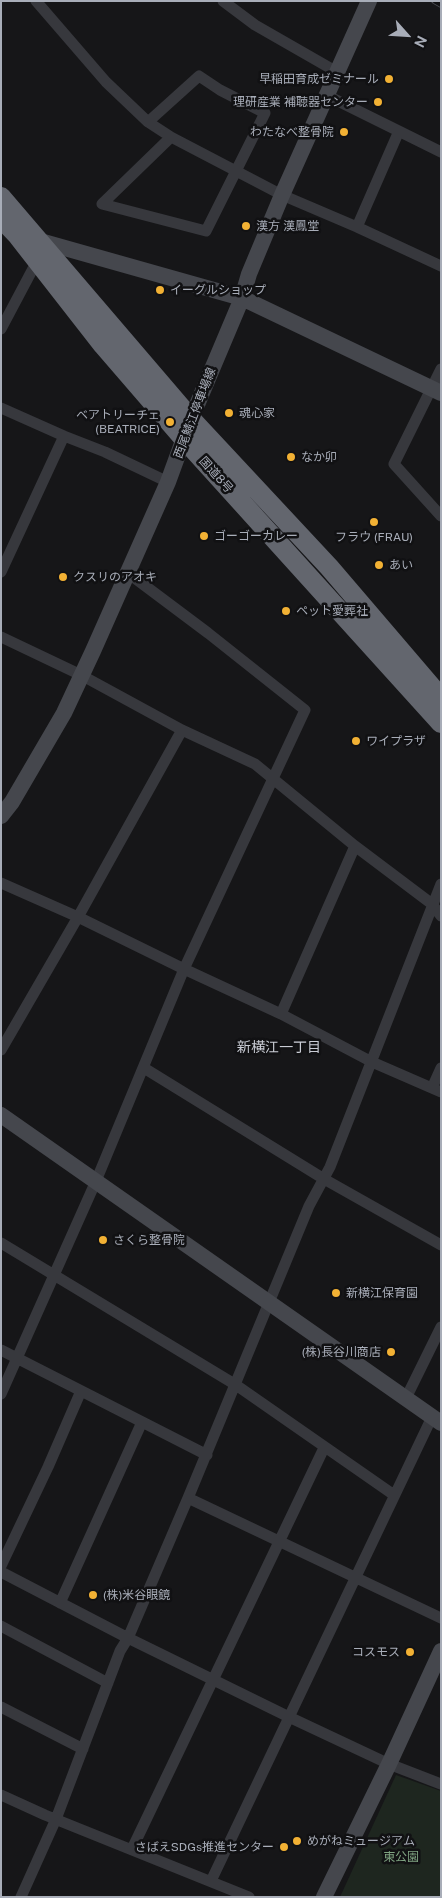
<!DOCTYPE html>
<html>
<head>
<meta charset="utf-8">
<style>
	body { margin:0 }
	#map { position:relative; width:442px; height:1898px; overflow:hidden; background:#161618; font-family:"Public Sans",sans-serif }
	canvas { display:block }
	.frame { position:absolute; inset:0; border:2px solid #a8adb8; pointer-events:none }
	.north { position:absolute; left:382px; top:10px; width:50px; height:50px; -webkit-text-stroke:4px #111113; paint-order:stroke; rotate:116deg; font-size:14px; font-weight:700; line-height:20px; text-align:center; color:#a8adb8 }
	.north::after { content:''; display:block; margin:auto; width:18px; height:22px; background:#a8adb8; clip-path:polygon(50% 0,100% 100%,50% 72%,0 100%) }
</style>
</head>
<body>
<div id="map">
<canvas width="442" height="1898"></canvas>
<div class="frame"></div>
<div class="north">N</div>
</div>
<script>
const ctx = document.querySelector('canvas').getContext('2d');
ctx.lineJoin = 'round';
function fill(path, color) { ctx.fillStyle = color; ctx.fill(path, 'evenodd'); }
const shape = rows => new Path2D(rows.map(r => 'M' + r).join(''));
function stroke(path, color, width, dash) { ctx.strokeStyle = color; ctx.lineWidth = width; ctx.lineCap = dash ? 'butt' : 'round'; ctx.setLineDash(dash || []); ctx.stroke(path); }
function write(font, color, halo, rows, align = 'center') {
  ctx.font = font + ' "Public Sans","Noto Sans JP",sans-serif'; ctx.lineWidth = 5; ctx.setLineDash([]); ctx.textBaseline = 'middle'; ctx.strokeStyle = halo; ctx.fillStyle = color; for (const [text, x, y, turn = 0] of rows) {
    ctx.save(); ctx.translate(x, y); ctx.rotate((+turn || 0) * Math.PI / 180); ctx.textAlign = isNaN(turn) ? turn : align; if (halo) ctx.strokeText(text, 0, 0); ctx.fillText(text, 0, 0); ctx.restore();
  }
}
const green = shape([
	[396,1775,441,1791,441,1897,340,1897]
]);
const street = shape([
	[36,1,106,82,148,122,171,137,282,195,357,227,441,266],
	[223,1,255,25,337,72],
	[328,96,441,152],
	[148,122,199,76,220,90,265,113,206,231,102,204,171,137],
	[357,227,399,131],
	[1,329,37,261],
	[441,369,394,464,441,516],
	[1,408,64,436,105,452,168,482],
	[1,572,64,436],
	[1,637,81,675,182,730,255,764,355,846,432,904,441,916],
	[1,883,78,917,184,969,281,1014,372,1062,441,1092],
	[281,1014,355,846],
	[1,1050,78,917,182,730],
	[144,1068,324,1179,441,1245],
	[432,1088,441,1068],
	[1,1243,236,1385,394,1495],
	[1,1350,207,1455],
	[1,1394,96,1181,184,969,305,710,208,633,128,573],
	[406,1398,441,1327],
	[188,1498,441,1618],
	[1,1566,48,1467,81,1391],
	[1,1572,128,1638,289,1717,389,1764,441,1784],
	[60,1603,142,1422],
	[1,1626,108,1683],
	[1,1707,83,1749],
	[1,1795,45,1815,249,1897],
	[132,1849,324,1448],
	[211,1881,432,1417],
	[21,1897,56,1819,120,1651,128,1638,188,1498,309,1206,330,1167,441,884]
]);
const secondary = shape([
	[40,241,242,298,441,393],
	[1,816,12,802,64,713,93,651,168,482,191,419,242,298,249,274,282,195,369,1],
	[1,1115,441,1423],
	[324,1897,389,1764,441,1651]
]);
const highway = shape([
	[1,197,191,419,329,567,441,698],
	[1,218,18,236,103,345,185,440,441,723]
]);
const rail = shape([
	[434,1,441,5]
]);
const markers = [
	[389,79,5,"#f2b134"],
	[378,102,5,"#f2b134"],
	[344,132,5,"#f2b134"],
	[246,226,5,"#f2b134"],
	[160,290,5,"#f2b134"],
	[229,413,5,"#f2b134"],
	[170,422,5,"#f2b134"],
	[291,457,5,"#f2b134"],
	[374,522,5,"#f2b134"],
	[204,536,5,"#f2b134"],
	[379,565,5,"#f2b134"],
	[63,577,5,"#f2b134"],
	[286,611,5,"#f2b134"],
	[356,741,5,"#f2b134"],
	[103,1240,5,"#f2b134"],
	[336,1293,5,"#f2b134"],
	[391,1352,5,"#f2b134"],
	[93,1595,5,"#f2b134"],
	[410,1652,5,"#f2b134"],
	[297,1841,5,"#f2b134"],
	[284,1847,5,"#f2b134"]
];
const poiNames = [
	["早稲田育成ゼミナール",379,79,"right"],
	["理研産業 補聴器センター",368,102,"right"],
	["わたなべ整骨院",334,132,"right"],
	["漢方 漢鳳堂",256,226],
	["イーグルショップ",170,290],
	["魂心家",239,413],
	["ベアトリーチェ",160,415,"right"],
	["(BEATRICE)",160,429,"right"],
	["なか卯",301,457],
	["ゴーゴーカレー",214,536],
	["フラウ (FRAU)",374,537,"center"],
	["あい",389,565],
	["クスリのアオキ",73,577],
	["ペット愛葬社",296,611],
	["ワイプラザ",366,741],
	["さくら整骨院",113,1240],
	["新横江保育園",346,1293],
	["(株)長谷川商店",381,1352,"right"],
	["(株)米谷眼鏡",103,1595],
	["コスモス",400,1652,"right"],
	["めがねミュージアム",307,1841],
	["さばえSDGs推進センター",274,1847,"right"]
];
const streetNames = [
	["西尾鯖江停車場線",195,413,-69],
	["国道8号",216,475,48]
];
const parkNames = [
	["東公園",401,1857]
];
const neighbourhoodNames = [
	["新横江一丁目",279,1048]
];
fill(green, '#1e261f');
stroke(street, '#37383d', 11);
stroke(secondary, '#45474d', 16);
stroke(highway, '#63666e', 20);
stroke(rail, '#4a4c52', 5.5);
stroke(rail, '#111113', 4, [11]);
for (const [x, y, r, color] of markers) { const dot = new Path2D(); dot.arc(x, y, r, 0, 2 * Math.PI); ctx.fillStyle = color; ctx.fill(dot); stroke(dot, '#111113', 2); }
write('12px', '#a8adb8', '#111113', poiNames, 'left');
write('12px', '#a8adb8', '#111113', streetNames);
write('12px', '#7fa381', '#111113', parkNames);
write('14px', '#c9ccd4', '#111113', neighbourhoodNames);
</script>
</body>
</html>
